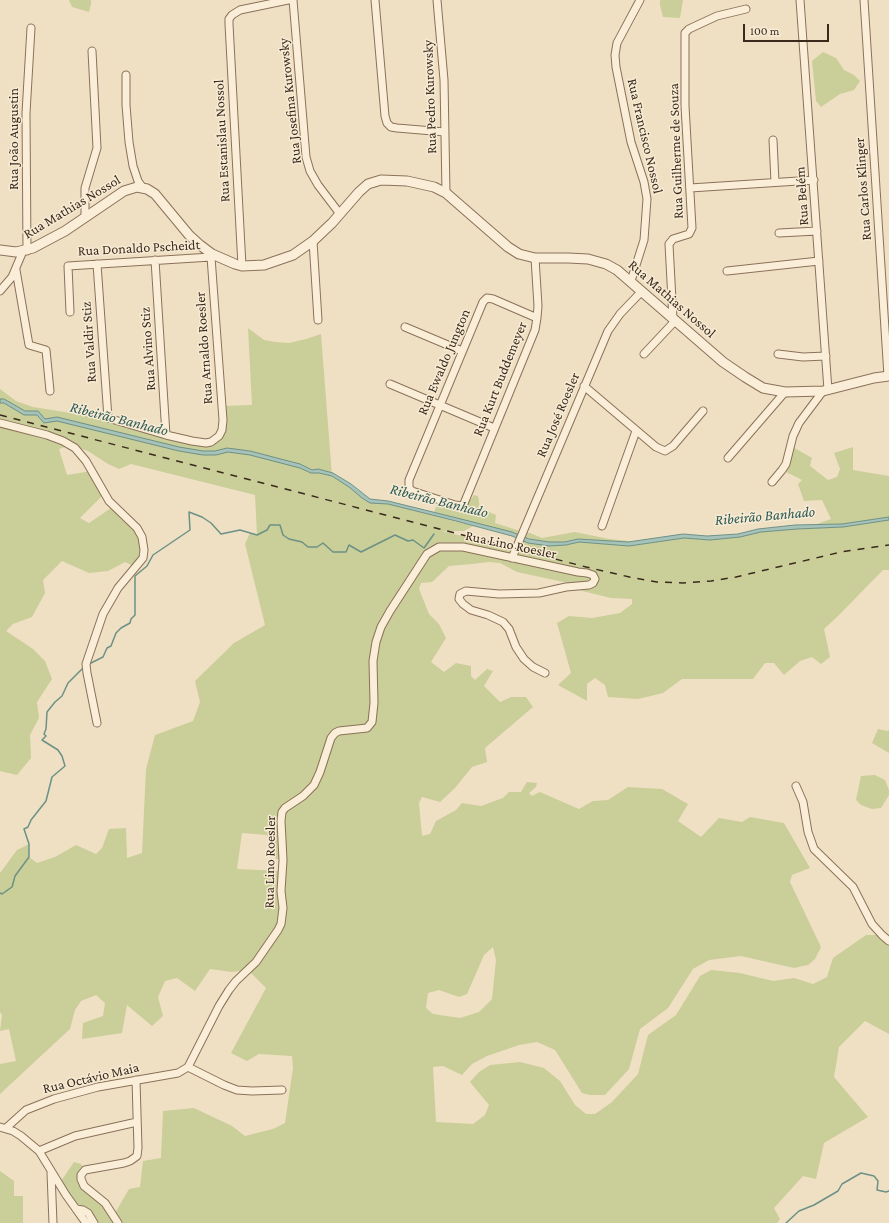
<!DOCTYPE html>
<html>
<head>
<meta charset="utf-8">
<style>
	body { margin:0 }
	#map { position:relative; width:889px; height:1223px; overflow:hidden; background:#efe0c4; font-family:"Crimson Pro",serif }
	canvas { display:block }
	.scale { position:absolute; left:743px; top:24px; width:86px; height:18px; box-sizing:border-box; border:2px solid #3a2a1e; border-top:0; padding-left:5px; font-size:12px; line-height:14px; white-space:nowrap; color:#3a2a1e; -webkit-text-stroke:3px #f7ebd4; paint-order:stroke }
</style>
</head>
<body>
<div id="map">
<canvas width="889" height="1223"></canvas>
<div class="scale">100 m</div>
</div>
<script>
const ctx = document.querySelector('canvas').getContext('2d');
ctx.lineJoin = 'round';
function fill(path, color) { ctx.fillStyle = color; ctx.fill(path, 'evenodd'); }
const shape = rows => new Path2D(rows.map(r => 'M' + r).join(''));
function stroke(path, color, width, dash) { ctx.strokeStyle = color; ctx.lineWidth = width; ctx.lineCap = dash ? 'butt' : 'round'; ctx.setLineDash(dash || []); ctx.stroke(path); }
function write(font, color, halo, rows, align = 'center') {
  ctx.font = font + ' "Crimson Pro",serif'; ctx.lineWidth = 3; ctx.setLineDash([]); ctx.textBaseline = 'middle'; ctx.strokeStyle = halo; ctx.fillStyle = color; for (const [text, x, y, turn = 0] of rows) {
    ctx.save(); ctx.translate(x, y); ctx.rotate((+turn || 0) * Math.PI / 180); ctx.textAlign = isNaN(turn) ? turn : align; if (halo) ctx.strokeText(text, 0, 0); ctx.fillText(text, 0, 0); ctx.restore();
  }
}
const green = shape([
	[69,0,91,0,91,4,89,12,72,7],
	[660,0,683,0,680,18,663,17,660,5],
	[823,52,836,58,844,70,854,75,860,81,854,90,840,94,821,107,816,101,812,61],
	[248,328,264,340,275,342,289,343,306,339,321,334,332,476,349,487,362,498,370,503,388,504,473,526,464,531,442,531,561,561,521,549,523,541,528,543,566,545,579,542,629,546,684,538,710,540,740,537,761,532,797,529,843,527,889,520,889,570,883,570,839,615,824,629,830,657,821,664,812,657,800,661,784,675,774,663,765,663,753,679,682,679,663,693,638,699,608,697,605,685,595,678,587,684,587,701,558,685,571,673,557,623,569,616,592,618,620,613,632,604,632,599,611,598,566,587,578,585,517,572,500,563,489,562,472,564,449,566,432,582,421,583,419,589,429,614,439,624,446,638,431,662,444,672,456,663,471,666,471,676,475,680,487,669,493,671,484,686,500,702,511,697,526,697,533,707,485,748,487,762,472,767,455,788,440,802,422,797,419,803,422,836,430,834,436,821,456,810,462,803,481,806,503,798,509,792,521,792,527,782,537,783,536,787,529,793,532,796,540,792,579,809,593,801,608,800,628,787,662,789,688,804,678,821,701,837,719,818,742,822,750,817,784,823,810,868,792,875,790,882,821,947,815,959,808,965,794,968,741,956,709,960,693,969,668,1008,640,1029,629,1069,605,1095,590,1095,582,1093,555,1050,537,1042,519,1045,487,1056,472,1064,462,1075,443,1066,433,1067,436,1122,473,1124,485,1115,489,1105,470,1082,479,1072,490,1065,520,1062,544,1068,560,1081,575,1105,586,1114,595,1114,612,1102,638,1074,648,1035,676,1015,700,976,711,970,740,973,773,981,794,978,813,984,827,977,833,958,866,935,882,935,889,941,889,1034,865,1021,839,1047,834,1077,868,1117,824,1143,816,1179,803,1176,774,1208,780,1219,777,1223,95,1223,88,1210,79,1205,72,1204,59,1184,74,1162,81,1164,85,1170,81,1179,114,1215,129,1189,140,1187,143,1161,161,1158,163,1111,194,1108,232,1126,245,1136,273,1129,285,1123,293,1068,292,1056,259,1054,247,1061,231,1053,266,988,248,970,232,972,210,969,195,991,177,978,165,981,158,997,163,1016,152,1026,127,1005,122,1033,82,1039,83,1023,103,1016,105,1003,96,995,81,1001,75,1010,70,1029,0,1094,0,1064,16,1061,9,1029,0,1031,2,1015,0,1012,0,873,17,850,29,844,29,857,37,863,55,857,76,845,96,854,102,848,109,829,126,828,127,858,142,853,146,769,155,735,193,721,200,702,195,681,234,643,265,625,245,544,250,533,257,535,255,495,131,464,119,469,108,464,88,451,70,445,59,449,67,475,92,471,104,494,80,518,89,523,114,506,137,528,144,545,136,567,125,562,108,571,89,573,62,561,43,580,45,593,32,617,13,624,6,631,33,649,45,661,52,679,37,702,39,718,30,735,31,758,17,775,0,771,0,389,16,401,33,407,77,414,83,409,108,418,199,442,219,436,222,406,252,405],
	[242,833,267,835,276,859,283,860,282,871,237,869],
	[493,947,496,960,492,999,479,1012,460,1018,433,1014,426,1008,428,993,439,990,459,997,467,994,484,955],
	[791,446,812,458,810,466,828,480,837,477,840,469,834,453,853,447,853,470,889,476,889,517,842,524,817,524,831,519,822,500,804,501,798,484,802,480,782,470],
	[474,495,478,496,480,508,496,515,495,523,520,531,519,535,434,512,438,501,466,506],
	[575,532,609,539,629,541,628,542,578,539,565,542,549,542,525,538,527,533,530,533,542,538],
	[878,729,887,731,889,730,889,753,872,743],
	[875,775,885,780,889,790,889,795,881,808,872,809,861,805,856,800,861,776],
	[0,1171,14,1181,14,1196,23,1196,23,1223,0,1223]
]);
const water = shape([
	[0,399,4,399,25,411,38,411,45,419,57,417,179,447,203,451,215,451,227,448,250,451,300,464,312,470,318,469,333,473,351,484,370,499,388,501,457,518,512,532,529,539,549,542,565,542,578,539,628,542,683,534,707,536,738,534,758,529,795,525,842,524,889,517,889,520,843,527,797,529,761,532,740,537,710,540,684,538,629,546,579,542,566,545,549,546,528,543,512,536,456,521,388,504,370,503,362,498,349,487,332,476,319,473,311,473,300,468,250,455,228,452,216,455,203,455,179,451,57,421,44,423,37,415,24,415,4,403,0,403,0,399]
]);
const stream = shape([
	[89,664,103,657,107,648,111,646,116,633,121,628,130,623,131,619,135,615,135,576,147,566,153,555,190,530,189,512,202,517,211,523,221,534,240,530,257,535,267,530,270,525,280,525,283,535,289,539,302,542,308,547,317,547,323,543,333,552,346,552,349,545,361,552,395,535,408,541,413,540,424,548,434,534],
	[0,893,2,894,12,887,15,876,29,857,29,844,24,829,28,827,31,820,46,801,52,777,65,766,62,756,58,750,42,740,46,736,44,734,46,729,47,712,55,702,62,696,68,683,82,669],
	[786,1223,799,1211,814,1205,838,1191,842,1184,861,1173,874,1176,878,1181,877,1190,886,1192,889,1191]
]);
const minor = shape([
	[293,0,306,157,310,171,318,185,340,214],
	[375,0,385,116,387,123,391,127,397,128,445,132],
	[437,0,444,80,446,193],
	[800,0,828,390],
	[864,0,888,376],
	[126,75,126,105,129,142,133,166,138,181,143,188],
	[773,140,775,182],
	[690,188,814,180],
	[85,218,85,188,97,148,92,51],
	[779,233,817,231],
	[313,241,318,320],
	[27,251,26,113,31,28],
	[535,258,538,306,537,318,535,330,463,506,455,505,412,491,409,488,409,480,483,302,487,298,493,299,537,318],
	[155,260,166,435],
	[97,264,108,418,166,435,192,441,206,443,211,442,219,436,222,430,223,420,211,257,212,254],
	[242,266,229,24,229,19,232,15,240,10,288,0],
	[16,270,29,345,46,350,50,391],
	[727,271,819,261],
	[631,281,644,240,647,199,644,182,631,142,616,67,615,55,617,43,640,0],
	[0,291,12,277,23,251],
	[70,312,68,266,211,257],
	[673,319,669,244,673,239,689,234,692,228,685,106,685,33,689,29,717,16,746,9],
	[405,327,462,351],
	[644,354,675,321],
	[778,354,803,357,826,356],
	[390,384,494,428],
	[584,386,656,447,665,451,673,446,703,411],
	[0,423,47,435,63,441,75,448,86,461,109,501,137,528,142,537,144,550,143,558,118,588,103,614,86,664,87,673,97,723],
	[728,458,785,392],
	[772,482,782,470,786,464,793,436,799,423,823,391],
	[602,526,636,431],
	[512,558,608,331,620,314,642,291],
	[796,786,803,802,808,832,814,849,853,887,872,924,882,935,889,941],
	[188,1067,224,1085,237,1090,252,1091,282,1090],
	[0,1127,13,1131,21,1136,39,1151,66,1195,86,1223],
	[6,1128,26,1110,54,1099,98,1087,178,1073,188,1067,219,1006,229,990,236,981,256,962,278,930,281,924,283,908,281,891,283,860,281,821,282,812,285,808,303,796,314,785,320,772,331,738,335,733,339,731,367,728,372,722,374,703,373,661,376,642,381,627,390,611,427,554,439,547,463,547,578,572,587,573,593,575,595,579,593,583,589,585,566,587,539,593,499,594,466,591,460,594,459,599,463,604,471,610,488,615,503,622,509,629,516,647,524,659,533,667,545,673],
	[39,1151,75,1136,137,1122],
	[51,1173,53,1223],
	[76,1209,83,1210,88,1213,94,1223],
	[118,1223,105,1203,84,1186,81,1179,81,1175,85,1170,124,1163,130,1161,137,1156,138,1148,136,1080]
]);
const tertiary = shape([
	[0,250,16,252,33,248,65,231,124,191,137,187,147,189,155,194,189,235,200,245,212,254,235,264,242,266,264,265,293,255,313,241,332,223,359,192,368,184,381,180,407,181,434,187,446,193,508,247,519,254,535,258,568,258,588,259,606,264,617,270,723,362,745,377,763,388,785,392,823,391,874,378,889,376]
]);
const rail = shape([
	[0,415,586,567,634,578,657,582,683,583,711,581,736,577,841,552,889,545]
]);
const streetNames = [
	["Rua Pedro Kurowsky",430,97,-92],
	["Rua Josefina Kurowsky",290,101,-96],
	["Rua Francisco Nossol",645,136,77],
	["Rua João Augustin",14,139,-90],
	["Rua Estanislau Nossol",222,141,-93],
	["Rua Guilherme de Souza",676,151,-92],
	["Rua Carlos Klinger",863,189,-94],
	["Rua Belém",802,196,-94],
	["Rua Mathias Nossol",72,207,-31],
	["Rua Donaldo Pscheidt",139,248,-3],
	["Rua Mathias Nossol",672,299,41],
	["Rua Valdir Stiz",89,342,-94],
	["Rua Arnaldo Roesler",204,348,-94],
	["Rua Alvino Stiz",148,349,-94],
	["Rua Ewaldo Jungton",444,362,-67],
	["Rua Kurt Buddemeyer",500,379,-68],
	["Rua José Roesler",558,415,-67],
	["Rua Lino Roesler",511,545,12],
	["Rua Lino Roesler",270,862,-89],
	["Rua Octávio Maia",91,1078,-13]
];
const waterNames = [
	["Ribeirão Banhado",119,419,14],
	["Ribeirão Banhado",439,501,14],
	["Ribeirão Banhado",765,516,-5]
];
fill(green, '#cace98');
fill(water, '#a6c2b9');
stroke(water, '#6c9186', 1);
stroke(stream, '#6c9186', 1.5);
stroke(minor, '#8b715a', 9);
stroke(tertiary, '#8b715a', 11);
stroke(minor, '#faeed8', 7);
stroke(tertiary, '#faeed8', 9);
stroke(rail, '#3a2a1e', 1.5, [7, 7]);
write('14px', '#3a2a1e', '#f7ebd4', streetNames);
write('italic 15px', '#2d5a55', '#f7ebd4', waterNames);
</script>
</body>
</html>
